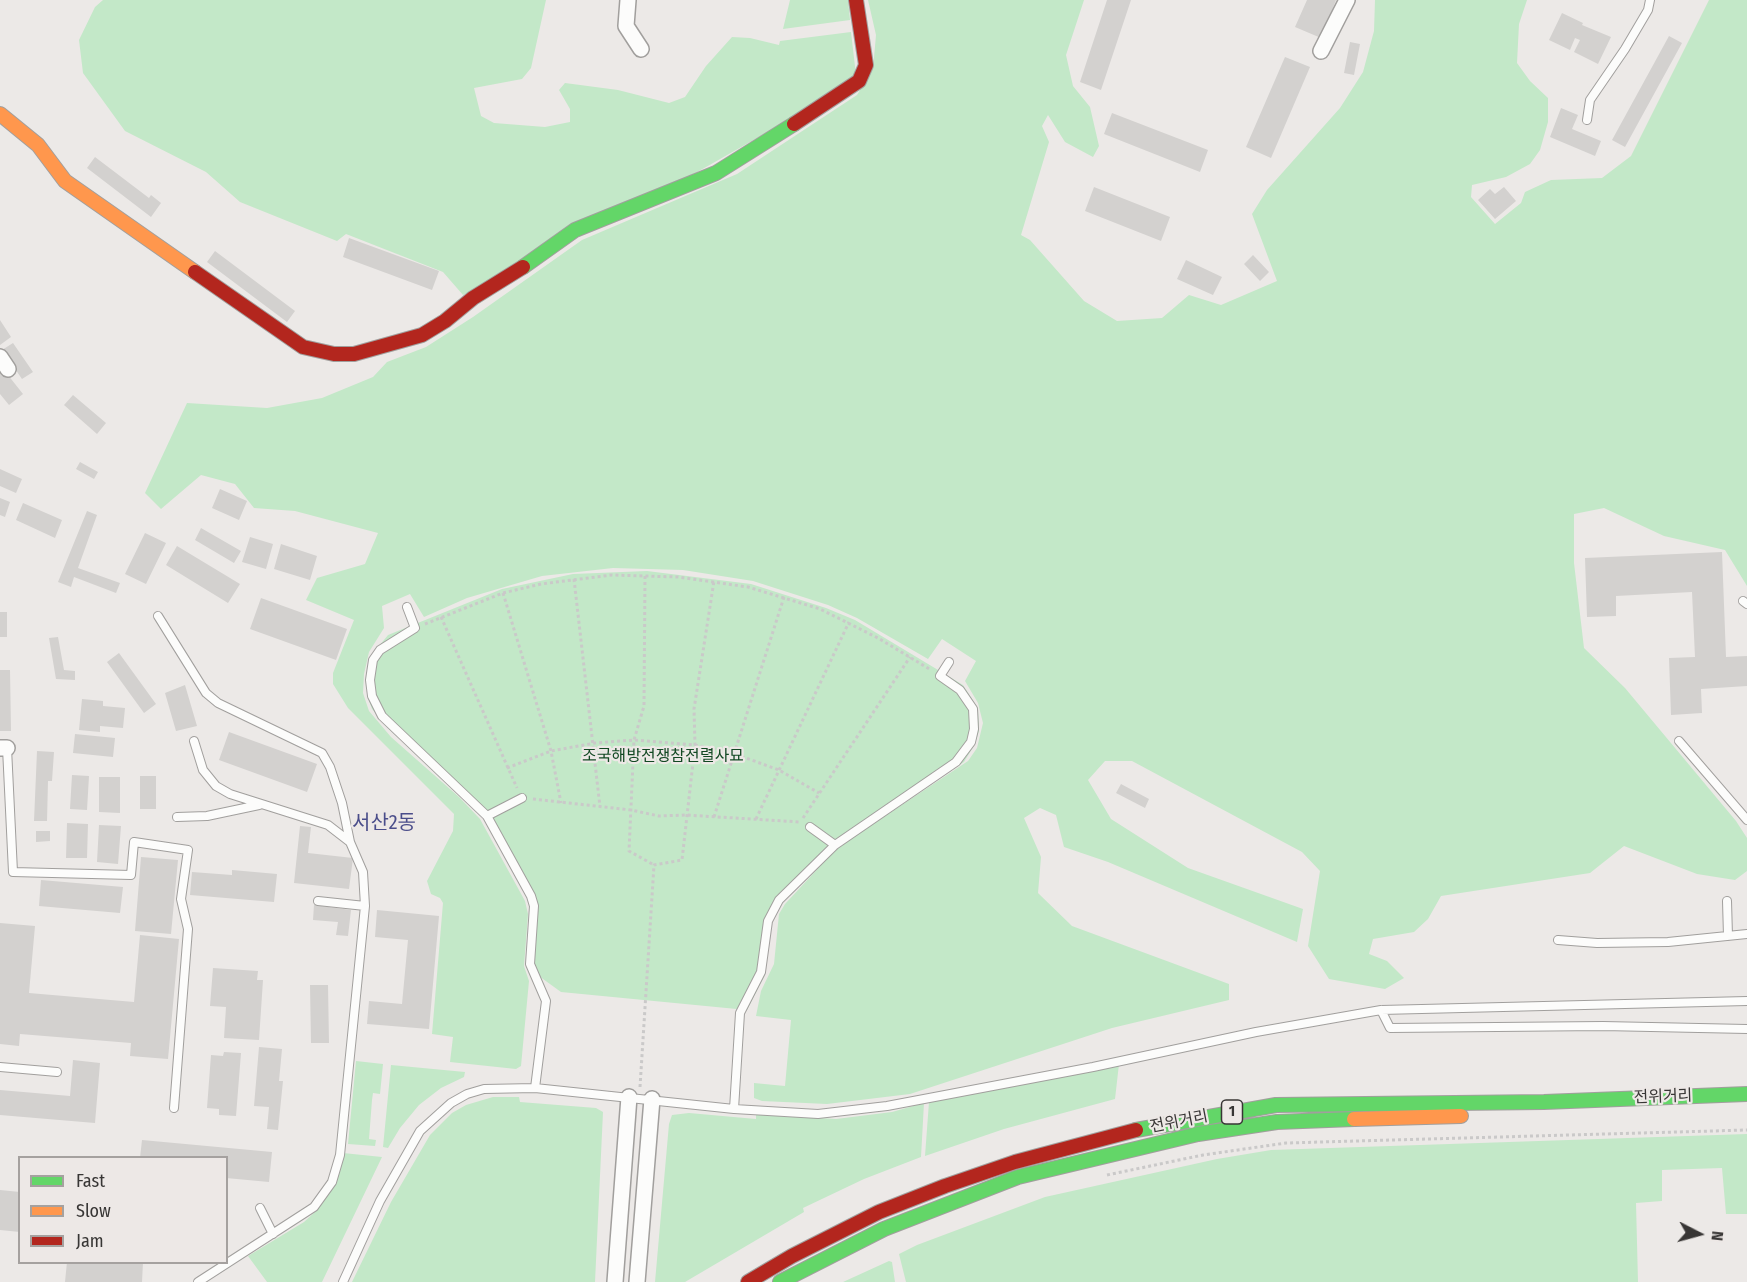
<!DOCTYPE html>
<html>
<head>
<meta charset="utf-8">
<style>
	body { margin:0 }
	#map { position:relative; width:1747px; height:1282px; overflow:hidden; background:#ece9e7; font-family:"Fira Sans Condensed",sans-serif }
	canvas { display:block }
	.legend { position:absolute; left:18px; top:1156px; width:210px; height:108px; box-sizing:border-box; background:#ede8e6; border:2px solid #a5a19f; margin:0; padding:8px 10px; list-style:none; font-size:18px; color:#383635 }
	.legend li { display:flex; align-items:center; gap:12px; height:30px }
	.legend b { width:30px; border:2px solid #a5a19f }
	.north { position:absolute; left:1669px; top:1204px; width:60px; height:60px; -webkit-text-stroke:4px #ede8e6; paint-order:stroke; rotate:96deg; font-size:16px; font-weight:700; line-height:24px; text-align:center; color:#383635 }
	.north::after { content:''; display:block; margin:auto; width:21px; height:27px; background:#383635; clip-path:polygon(50% 0,100% 100%,50% 72%,0 100%) }
</style>
</head>
<body>
<div id="map">
<canvas width="1747" height="1282"></canvas>
<ul class="legend">
<li><b style="height:8px;background:#63d668"></b>Fast</li>
<li><b style="height:8px;background:#ff974d"></b>Slow</li>
<li><b style="height:8px;background:#b3261e"></b>Jam</li>
</ul>
<div class="north">N</div>
</div>
<script>
const ctx = document.querySelector('canvas').getContext('2d');
ctx.lineJoin = 'round';
function fill(path, color) { ctx.fillStyle = color; ctx.fill(path, 'evenodd'); }
const shape = rows => new Path2D(rows.map(r => 'M' + r).join(''));
function stroke(path, color, width, dash) { ctx.strokeStyle = color; ctx.lineWidth = width; ctx.lineCap = dash ? 'butt' : 'round'; ctx.setLineDash(dash || []); ctx.stroke(path); }
function write(font, color, halo, rows, align = 'center') {
  ctx.font = font + ' "Fira Sans Condensed","Noto Sans KR",sans-serif'; ctx.lineWidth = 4.5; ctx.setLineDash([]); ctx.textBaseline = 'middle'; ctx.strokeStyle = halo; ctx.fillStyle = color; for (const [text, x, y, turn = 0] of rows) {
    ctx.save(); ctx.translate(x, y); ctx.rotate((+turn || 0) * Math.PI / 180); ctx.textAlign = isNaN(turn) ? turn : align; if (halo) ctx.strokeText(text, 0, 0); ctx.fillText(text, 0, 0); ctx.restore();
  }
}
const green = shape([
	[103,0,546,0,531,68,522,79,474,88,481,116,494,123,545,127,570,122,570,109,559,90,565,83,618,90,669,103,685,97,706,66,732,37,750,38,779,45,780,41,851,32,856,75,794,117,699,171,463,295,443,272,346,234,337,241,240,202,206,172,125,131,83,73,79,40,95,7],
	[790,0,848,0,850,20,783,29],
	[868,0,1084,0,1066,55,1073,86,1090,107,1099,146,1093,157,1065,142,1048,115,1042,126,1049,142,1021,235,1030,240,1084,301,1117,321,1162,318,1189,295,1221,305,1277,281,1252,214,1267,190,1340,108,1363,72,1374,31,1375,0,1527,0,1519,24,1517,63,1530,81,1548,98,1548,122,1540,150,1530,164,1506,177,1472,185,1471,197,1495,224,1521,203,1525,192,1551,180,1602,178,1631,156,1709,0,1747,0,1747,586,1725,550,1664,536,1604,508,1574,514,1574,563,1584,648,1625,688,1736,821,1747,838,1747,871,1735,880,1697,874,1624,846,1590,873,1441,896,1428,919,1414,932,1373,939,1369,954,1387,961,1404,978,1385,989,1329,979,1308,946,1320,871,1302,852,1132,761,1105,761,1088,780,1111,819,1188,868,1303,909,1297,942,1108,862,1064,847,1056,815,1040,808,1024,818,1041,857,1038,893,1072,926,1229,984,1229,1000,1112,1028,910,1094,827,1104,762,1101,754,1098,754,1083,785,1086,791,1020,756,1016,761,991,774,964,779,914,785,904,837,848,968,761,977,748,983,723,978,703,965,681,976,661,942,639,928,659,857,618,828,605,753,581,683,570,613,568,542,576,467,598,424,617,410,594,382,606,384,628,369,652,364,674,363,693,369,711,391,737,459,797,480,819,525,901,528,914,524,966,529,981,521,1066,516,1069,450,1062,453,1037,432,1034,443,903,440,898,431,894,427,881,453,831,454,814,348,708,333,684,333,673,354,620,306,600,317,578,365,564,378,533,295,511,254,508,235,484,201,475,161,509,145,493,187,403,267,408,322,398,373,377,387,362,426,347,473,317,582,240,737,174,857,95,873,69,876,35],
	[647,571,751,584,826,608,855,620,963,685,978,708,979,731,975,744,964,762,837,847,782,901,771,921,765,975,747,1010,561,992,543,979,528,966,530,905,528,895,484,818,389,729,372,709,368,698,366,681,371,656,388,635,502,589,573,574],
	[356,1061,383,1064,380,1094,373,1093,372,1100,369,1139,376,1140,375,1146,348,1144],
	[1119,1064,1115,1099,1004,1129,925,1156,929,1102],
	[391,1065,465,1072,464,1077,441,1088,419,1105,400,1128,388,1148,383,1147],
	[493,1097,519,1097,520,1102,596,1108,603,1112,595,1282,352,1282,391,1202,430,1135,452,1113,466,1105],
	[924,1103,921,1157,864,1179,803,1208,804,1212,685,1282,655,1282,669,1124,672,1115,689,1113,756,1119,756,1114,836,1119,892,1112],
	[1747,1134,1747,1214,1726,1214,1722,1168,1662,1170,1662,1201,1636,1203,1638,1282,906,1282,899,1254,917,1245,1045,1197,1217,1159,1271,1150],
	[343,1153,382,1157,322,1282,267,1282,248,1256,304,1222,316,1211,335,1183],
	[889,1261,892,1262,895,1282,843,1282]
]);
const building = shape([
	[1107,0,1131,0,1101,90,1080,82],
	[1307,0,1336,0,1321,38,1295,27],
	[1562,13,1583,23,1582,25,1611,37,1598,64,1574,52,1580,40,1575,38,1570,50,1549,40],
	[1669,36,1682,43,1625,147,1612,140],
	[1350,42,1360,44,1354,75,1344,73],
	[1285,57,1310,67,1271,158,1246,147],
	[1561,108,1578,115,1572,129,1601,141,1595,156,1550,137],
	[1112,113,1208,150,1200,172,1104,134],
	[95,157,149,198,151,195,161,203,151,217,87,168],
	[1094,187,1170,217,1161,241,1085,211],
	[1504,187,1516,201,1495,219,1478,200,1490,189,1495,194],
	[349,238,439,271,432,290,343,257],
	[215,251,295,311,287,322,207,262],
	[1253,255,1269,272,1260,281,1244,264],
	[1186,260,1222,277,1213,295,1177,279],
	[0,320,11,337,0,345],
	[13,343,33,372,22,379,2,350],
	[0,365,23,394,9,405,0,394],
	[73,395,106,423,97,434,64,405],
	[80,462,98,472,94,479,76,469],
	[0,469,22,479,16,493,0,486],
	[220,489,247,501,239,520,212,508],
	[0,498,10,502,5,517,0,515],
	[23,503,62,520,55,538,16,520],
	[87,511,97,515,78,568,120,583,116,593,74,577,71,587,58,582],
	[201,528,241,551,234,563,195,540],
	[145,533,166,543,146,584,125,574],
	[250,537,273,544,266,569,242,562],
	[281,544,317,556,310,580,274,569],
	[177,546,240,584,228,603,166,565],
	[1722,552,1726,657,1747,656,1747,686,1701,689,1702,713,1671,715,1669,658,1695,657,1692,592,1616,596,1616,616,1587,617,1585,558],
	[261,598,347,629,336,660,250,629],
	[0,612,7,612,7,637,0,637],
	[58,637,64,670,75,671,75,680,56,679,49,638],
	[119,653,156,704,144,713,107,662],
	[0,670,10,670,11,731,0,731],
	[185,685,197,726,176,731,165,693],
	[82,699,103,701,103,706,125,708,123,728,100,726,100,732,79,730],
	[229,732,317,764,307,792,219,760],
	[75,734,115,738,113,757,73,753],
	[37,751,54,752,52,781,48,781,47,821,34,821],
	[72,775,89,776,87,810,70,809],
	[140,776,156,776,156,809,140,809],
	[99,777,120,777,120,813,99,812],
	[1121,784,1149,799,1145,808,1116,793],
	[67,823,88,824,87,858,66,858],
	[99,825,121,826,118,864,97,862],
	[300,826,311,827,308,853,353,858,349,889,294,883],
	[36,831,50,831,50,841,36,842],
	[141,857,178,860,171,934,135,931],
	[232,870,277,874,274,902,190,895,192,872,232,875],
	[41,880,123,887,120,913,39,906],
	[314,905,351,910,348,936,336,935,338,922,313,920],
	[377,910,439,916,429,1029,367,1024,369,1001,402,1004,408,940,375,937],
	[0,923,35,926,29,993,134,1002,140,935,179,939,168,1059,130,1056,131,1043,20,1034,19,1046,0,1044],
	[213,968,258,971,257,980,263,980,259,1040,224,1038,226,1007,210,1006],
	[310,985,328,985,329,1043,311,1043],
	[259,1047,282,1049,279,1081,283,1081,278,1130,267,1129,269,1107,254,1106],
	[224,1052,241,1053,236,1116,219,1115,219,1109,207,1108,211,1055,223,1056],
	[73,1060,100,1063,95,1123,0,1115,0,1090,70,1096],
	[142,1140,272,1152,269,1182,226,1178,226,1158,140,1158],
	[0,1190,20,1192,20,1232,0,1230],
	[67,1262,143,1262,142,1282,65,1282]
]);
const path = shape([
	[645,576,644,706,634,740,629,851,654,865],
	[574,579,600,807],
	[503,593,551,751,561,803],
	[441,617,517,788],
	[425,624,503,593,541,584,612,575,678,577,748,587,820,609,878,638,931,670],
	[507,768,551,751,595,743,634,740,695,745,735,754,779,770,819,793],
	[533,799,631,810,659,816,686,815,800,822],
	[714,817,784,597],
	[803,818,910,657],
	[756,819,849,622],
	[640,1087,654,865,682,860,695,745,694,709,714,581],
	[1107,1175,1203,1155,1286,1143,1747,1130]
]);
const lane = shape([
	[1587,120,1590,100,1625,49,1648,10,1650,0],
	[1743,601,1747,604],
	[407,607,415,628,380,650,373,660,370,680,372,696,382,716,487,816,531,896,534,906,530,964,546,1001,535,1088],
	[158,616,206,693,218,703,322,753,330,767,342,803,350,842],
	[194,741,203,770,216,786,230,794,328,825,350,842,363,872,365,906,340,1155,332,1182,314,1207,198,1282],
	[1679,741,1747,820],
	[7,748,13,872,131,875,134,842,188,850,181,899,188,929,174,1108],
	[487,816,522,798],
	[177,817,207,816,259,805],
	[810,827,835,845],
	[318,901,365,906],
	[1727,901,1728,936],
	[1558,940,1597,943,1668,942,1747,934],
	[1381,1010,1390,1028,1603,1026,1747,1029],
	[0,1067,57,1072],
	[734,1109,740,1013,761,972,768,921,779,900,835,845,956,762,971,742,974,729,973,709,960,690,940,676,949,662],
	[260,1208,273,1234],
	[343,1282,380,1201,420,1131,451,1103,467,1094,484,1089,535,1088,734,1109,818,1114,887,1106,1093,1067,1256,1032,1381,1010,1747,1001]
]);
const street = shape([
	[628,0,626,26,641,49],
	[1321,51,1347,0],
	[0,357,8,369],
	[0,748,7,748],
	[615,1282,629,1097],
	[637,1282,652,1099]
]);
const fast = shape([
	[523,267,575,230,716,173,794,124],
	[1136,1130,1276,1105,1544,1102,1747,1094],
	[780,1282,884,1229,1018,1177,1198,1134,1277,1122,1354,1119]
]);
const slow = shape([
	[0,114,38,145,65,181,195,272],
	[1354,1119,1461,1116]
]);
const jam = shape([
	[794,124,859,81,866,65,856,0],
	[195,272,303,347,334,354,354,354,422,335,445,321,473,298,523,267],
	[748,1282,792,1256,879,1212,945,1186,1015,1162,1136,1130]
]);
const shields = [
	[1232,1112,21]
];
const shieldNames = [
	["1",1232,1112]
];
const parkNames = [
	["조국해방전쟁참전렬사묘",663,757]
];
const streetNames = [
	["전위거리",1663,1097,-2],
	["전위거리",1179,1122,-11]
];
const quarterNames = [
	["서산2동",384,823]
];
fill(green, '#c3e8c8');
fill(building, '#d3d1cf');
stroke(lane, '#a19f9d', 10);
stroke(street, '#a19f9d', 18);
stroke(fast, '#a19f9d', 16);
stroke(slow, '#a19f9d', 16);
stroke(jam, '#a19f9d', 16);
stroke(path, '#cac9c9', 3, [3, 3]);
stroke(lane, '#fcfcfb', 8);
stroke(street, '#fcfcfb', 15);
stroke(fast, '#63d668', 14);
stroke(slow, '#ff974d', 14);
stroke(jam, '#b3261e', 14);
for (const [x, y, w] of shields) { const box = new Path2D(); box.roundRect(x - w / 2, y - 12, w, 24, 4.5); ctx.fillStyle = '#ede8e6'; ctx.fill(box); stroke(box, '#383635', 1.5); }
write('bold 15px', '#383635', null, shieldNames);
write('16px', '#134923', '#ede8e6', parkNames);
write('16px', '#383635', '#ede8e6', streetNames);
write('20px', '#4a4d8a', '#ede8e6', quarterNames);
</script>
</body>
</html>
